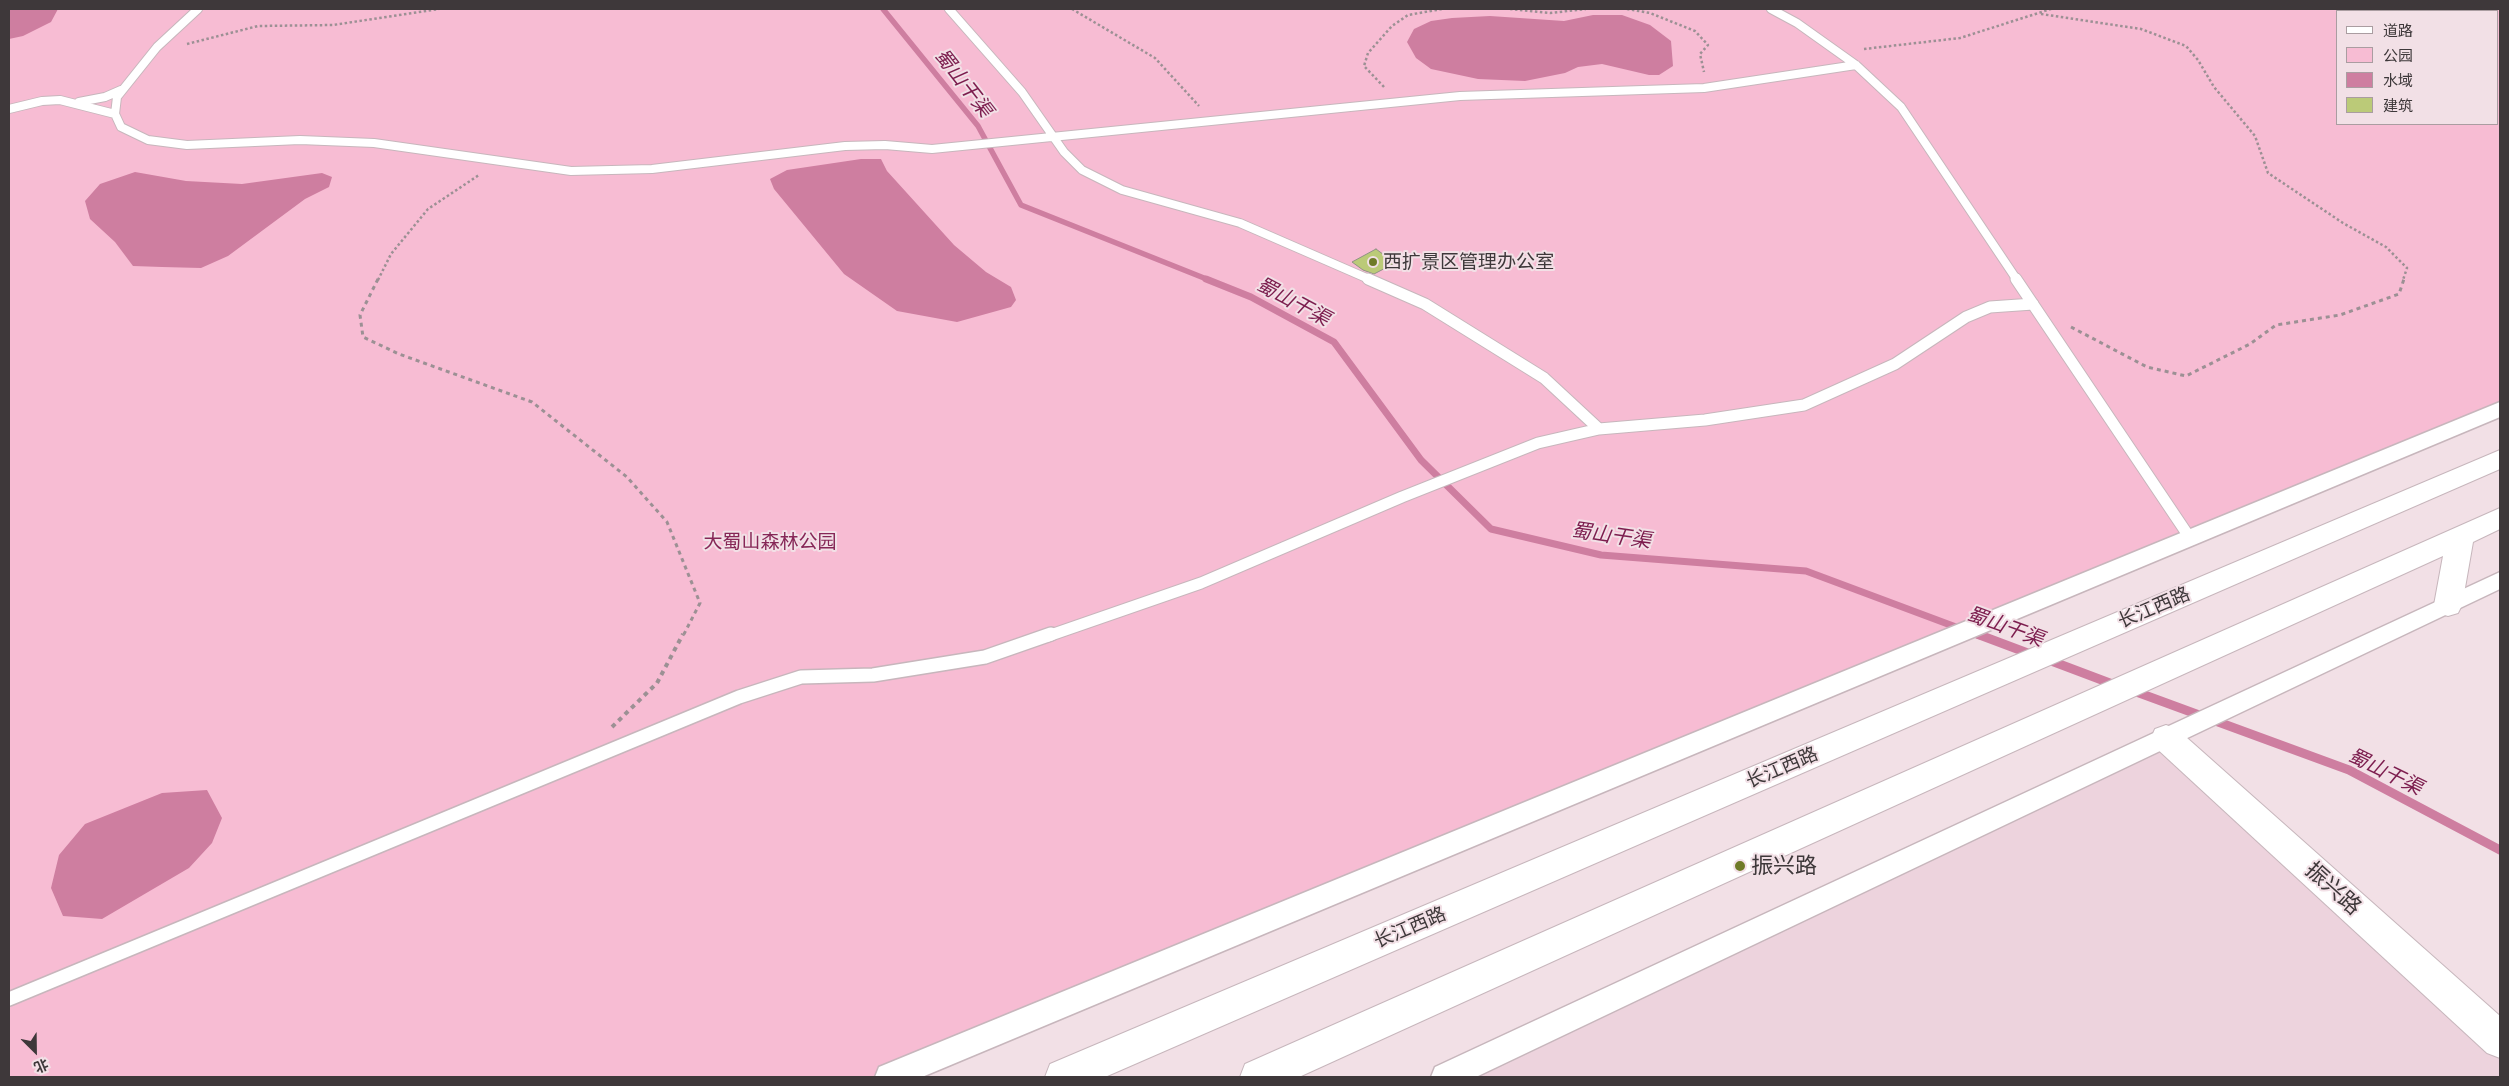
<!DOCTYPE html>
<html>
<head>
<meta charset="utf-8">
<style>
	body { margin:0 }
	#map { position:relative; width:2509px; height:1086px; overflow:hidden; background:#f2e0e6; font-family:"Alegreya Sans","Noto Sans SC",sans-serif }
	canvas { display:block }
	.frame { position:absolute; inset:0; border:10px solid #3e383a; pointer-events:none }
	.legend { position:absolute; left:2336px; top:10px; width:162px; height:115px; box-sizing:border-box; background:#f2e0e6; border:1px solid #aa9da1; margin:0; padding:6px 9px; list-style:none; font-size:15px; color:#3e383a }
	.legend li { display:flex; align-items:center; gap:10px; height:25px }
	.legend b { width:25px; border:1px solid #aa9da1 }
	.north { position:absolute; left:10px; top:1026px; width:50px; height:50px; -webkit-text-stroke:4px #f2e0e6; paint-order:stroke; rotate:157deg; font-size:14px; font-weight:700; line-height:20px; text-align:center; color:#3e383a }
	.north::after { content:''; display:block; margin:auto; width:18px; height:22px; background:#3e383a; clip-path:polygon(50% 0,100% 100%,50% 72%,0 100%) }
</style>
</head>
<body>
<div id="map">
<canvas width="2509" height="1086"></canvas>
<div class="frame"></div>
<ul class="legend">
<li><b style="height:6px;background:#fff"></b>道路</li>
<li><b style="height:14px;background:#f7bcd3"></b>公园</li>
<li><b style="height:14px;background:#ce7ea0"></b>水域</li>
<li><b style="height:14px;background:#bbca78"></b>建筑</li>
</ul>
<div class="north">北</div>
</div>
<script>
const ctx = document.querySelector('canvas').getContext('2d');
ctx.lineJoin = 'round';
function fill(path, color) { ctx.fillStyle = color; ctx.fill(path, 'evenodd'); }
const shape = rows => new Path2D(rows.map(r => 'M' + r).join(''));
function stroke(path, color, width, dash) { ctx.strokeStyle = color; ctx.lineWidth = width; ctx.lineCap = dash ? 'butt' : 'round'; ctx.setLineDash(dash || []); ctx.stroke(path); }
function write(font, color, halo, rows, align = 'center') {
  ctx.font = font + ' "Alegreya Sans","Noto Sans SC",sans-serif'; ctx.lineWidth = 4; ctx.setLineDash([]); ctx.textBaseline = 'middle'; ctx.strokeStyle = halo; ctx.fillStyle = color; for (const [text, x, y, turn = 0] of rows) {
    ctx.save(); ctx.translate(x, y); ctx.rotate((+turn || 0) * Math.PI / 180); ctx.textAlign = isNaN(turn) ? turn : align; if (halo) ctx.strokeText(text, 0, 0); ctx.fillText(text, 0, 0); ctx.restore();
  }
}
const built = shape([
	[2166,738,2500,1040,2500,1077,1445,1077]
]);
const green = shape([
	[9,9,2500,9,2500,409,889,1077,9,1077],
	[2338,11,2498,11,2498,124,2338,124]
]);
const water = shape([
	[9,9,58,9,51,22,23,36,9,39],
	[1593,15,1622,15,1650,25,1671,41,1673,66,1659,75,1649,75,1602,64,1578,67,1565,73,1525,81,1478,79,1431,69,1416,58,1407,42,1414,29,1431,21,1452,18,1490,16,1564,21],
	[861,159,881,159,887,171,954,245,986,272,1011,287,1016,300,1011,307,957,322,897,311,844,274,774,189,770,179,787,170],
	[135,172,186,181,242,184,322,173,332,177,329,187,305,199,228,256,201,268,162,267,133,266,115,242,90,219,85,201,100,184],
	[207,790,222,818,212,843,189,868,102,919,63,916,51,888,59,855,85,824,162,793]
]);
const streamFar2 = shape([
	[883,9,978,126,1021,205,1209,280]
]);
const streamFar1 = shape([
	[1206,279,1251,297,1334,342,1421,460,1491,529,1601,555,1806,571,1980,636]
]);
const stream = shape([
	[1977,634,2033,655],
	[2046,659,2115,685],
	[2131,690,2349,770,2500,850]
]);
const building = shape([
	[1376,249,1395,263,1374,274,1363,270,1352,262,1376,249]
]);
const pathFar2 = shape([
	[1072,9,1155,58,1199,106],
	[1510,9,1550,13,1586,9],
	[1627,9,1650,13,1695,31,1708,45,1700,54,1704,72],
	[2041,14,2141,29,2186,46,2198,60,2214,87,2255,136,2268,173,2343,223,2386,247,2407,268,2403,280],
	[187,44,258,26,333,25,439,9],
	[1864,49,1960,38,2051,9],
	[1384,87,1364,66,1368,53,1392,26,1408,15,1442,9],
	[378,280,391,254,428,209,479,175]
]);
const pathFar1 = shape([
	[378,279,360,315,363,337,399,354,532,402,627,477,667,522,700,603,683,636],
	[2071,327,2147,367,2186,376,2250,344,2276,325,2340,315,2399,294,2404,279]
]);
const path = shape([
	[612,727,657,683,683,634]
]);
const laneFar2 = shape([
	[198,9,157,47,117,97,115,114,121,127,148,140,187,145,300,140,374,143,571,171,652,169,845,146,885,145,932,149,1460,96,1704,88,1856,65],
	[949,9,1022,92,1064,152,1082,170,1122,190,1240,223,1371,280],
	[1771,9,1797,23,1856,65,1901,107,2017,280],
	[79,102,105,97,121,90],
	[9,109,42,101,60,100,115,114]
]);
const laneFar1 = shape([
	[1368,279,1425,304,1544,378,1599,429],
	[2016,279,2190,538],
	[1048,636,1201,583,1402,497,1538,443,1599,429,1705,420,1804,405,1895,364,1966,317,1990,307,2033,304]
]);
const lane = shape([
	[9,999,739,697,801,677,873,675,985,657,1051,634]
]);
const street = shape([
	[2500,402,2500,417,922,1077,875,1077,879,1067,2500,402],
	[2500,572,2500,589,1476,1077,1431,1077,1435,1067,2500,572]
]);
const secondary = shape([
	[2166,725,2177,729,2500,1016,2500,1058,2487,1053,2155,747,2151,738,2155,729,2166,725]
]);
const highway = shape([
	[2500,450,2500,469,1105,1077,1045,1077,1050,1064,2500,450],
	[2500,508,2500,529,2473,542,2462,605,2458,613,2448,616,2438,613,2434,605,2443,556,1299,1077,1240,1077,1245,1064,2500,508]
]);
const markers = [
	[1373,262,5,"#6f7b28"],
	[1740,866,6,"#6f7b28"]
];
const poiNames = [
	["西扩景区管理办公室",1383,262]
];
const parkNames = [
	["大蜀山森林公园",770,542]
];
const streetNames = [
	["长江西路",2154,608,-23],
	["长江西路",1782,768,-23],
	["长江西路",1410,928,-23]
];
const waterNames = [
	["蜀山干渠",963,83,52],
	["蜀山干渠",1293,302,28],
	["蜀山干渠",1611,536,8],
	["蜀山干渠",2005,627,20],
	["蜀山干渠",2385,772,26]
];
const nearPoinames = [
	["振兴路",1751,866]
];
const nearStreetnames = [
	["振兴路",2333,889,42]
];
fill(built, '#edd3dd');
fill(green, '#f7bcd3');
fill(water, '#ce7ea0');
stroke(streamFar2, '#ce7ea0', 5.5);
stroke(streamFar1, '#ce7ea0', 7);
stroke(stream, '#ce7ea0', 9);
fill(building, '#bbca78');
stroke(building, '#909385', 1);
stroke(laneFar2, '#c7b6bc', 10);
stroke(laneFar1, '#c7b6bc', 13);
stroke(lane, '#c7b6bc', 16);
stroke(street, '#c7b6bc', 3);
stroke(secondary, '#c7b6bc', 2);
stroke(highway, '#c7b6bc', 2);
stroke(pathFar2, '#9c9094', 2.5, [2.5, 2.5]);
stroke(pathFar1, '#9c9094', 3, [4, 4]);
stroke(path, '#9c9094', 4, [4.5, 4.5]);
stroke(laneFar2, '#fff', 8);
stroke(laneFar1, '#fff', 11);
stroke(lane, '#fff', 13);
fill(street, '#fff');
fill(secondary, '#fff');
fill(highway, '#fff');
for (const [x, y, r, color] of markers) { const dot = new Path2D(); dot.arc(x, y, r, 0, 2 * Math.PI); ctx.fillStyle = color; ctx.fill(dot); stroke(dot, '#f2e0e6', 2); }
write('19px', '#3e383a', '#f2e0e6', poiNames, 'left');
write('19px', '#862757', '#f2e0e6', parkNames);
write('19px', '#3e383a', '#f2e0e6', streetNames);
write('italic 20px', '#7c1d4e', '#f2e0e6', waterNames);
write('22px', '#3e383a', '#f2e0e6', nearPoinames, 'left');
write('22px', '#3e383a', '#f2e0e6', nearStreetnames);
</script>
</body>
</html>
